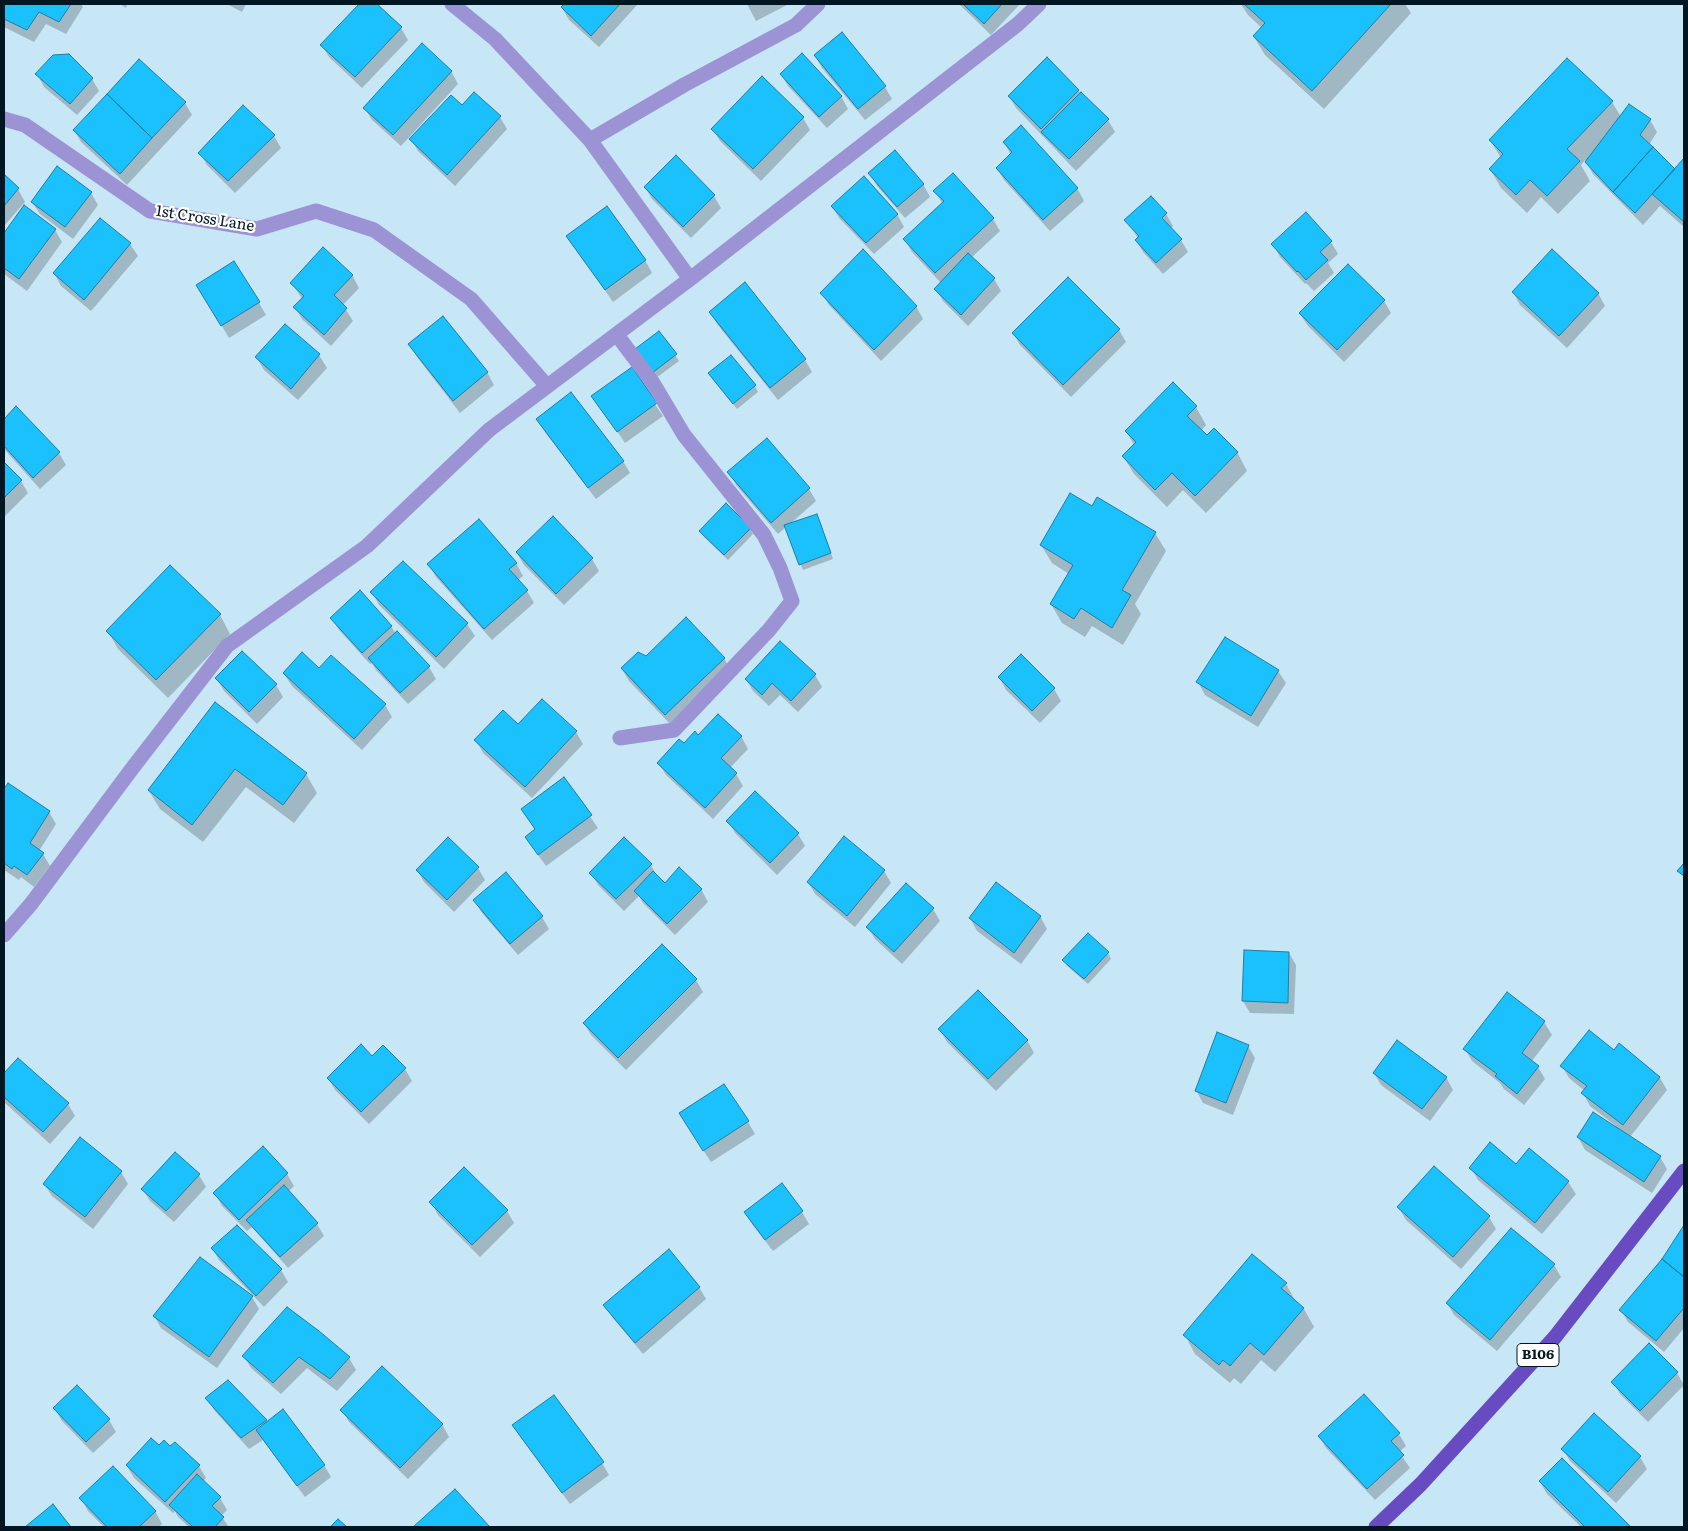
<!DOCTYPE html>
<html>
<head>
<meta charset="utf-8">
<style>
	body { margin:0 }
	#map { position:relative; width:1688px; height:1531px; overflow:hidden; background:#c7e6f6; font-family:Literata,serif }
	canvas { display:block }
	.frame { position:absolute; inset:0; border:5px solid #001621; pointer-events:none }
</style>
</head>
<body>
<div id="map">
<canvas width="1688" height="1531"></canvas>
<div class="frame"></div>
</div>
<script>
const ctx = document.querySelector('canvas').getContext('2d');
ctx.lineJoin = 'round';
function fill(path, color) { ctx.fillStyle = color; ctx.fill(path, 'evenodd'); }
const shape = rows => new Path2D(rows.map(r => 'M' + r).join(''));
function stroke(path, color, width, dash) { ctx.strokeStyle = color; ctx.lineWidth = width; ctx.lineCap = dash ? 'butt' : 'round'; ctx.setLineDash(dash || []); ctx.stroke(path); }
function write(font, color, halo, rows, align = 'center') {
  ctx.font = font + ' Literata,serif'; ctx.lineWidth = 4.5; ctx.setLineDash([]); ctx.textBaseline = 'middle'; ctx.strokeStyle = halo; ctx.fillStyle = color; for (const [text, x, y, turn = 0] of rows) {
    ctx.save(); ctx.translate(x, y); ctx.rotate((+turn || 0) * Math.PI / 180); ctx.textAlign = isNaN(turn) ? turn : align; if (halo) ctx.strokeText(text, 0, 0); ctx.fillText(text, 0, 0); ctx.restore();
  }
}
const shadow = shape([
	[4,4,81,4,83,7,66,34,46,24,34,42,4,27],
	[120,4,127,4,126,8],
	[227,4,246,4,242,12],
	[360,4,375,4,401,28,408,40,362,88,329,57,322,45],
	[566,4,638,4,599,47,569,20,562,8],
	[747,4,789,4,756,21],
	[959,4,1020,4,991,35],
	[1241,4,1405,4,1411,13,1324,109,1265,55,1254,37,1262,28,1248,15],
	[815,56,885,87,892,99,865,120,822,68],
	[1047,59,1108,120,1115,132,1076,171,1016,108,1009,96],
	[451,71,458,84,401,146,372,120,365,108],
	[37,74,92,79,99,91,77,115,44,87],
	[781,74,841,96,848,109,827,128,788,86],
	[474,94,500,117,507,129,455,186,418,151,411,139,462,107],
	[1612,102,1621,117,1650,120,1657,132,1649,145,1675,171,1684,160,1684,227,1660,206,1643,225,1593,174,1585,160,1581,165,1590,181,1558,214,1541,197,1527,213,1501,188,1490,169,1501,158,1490,140],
	[185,103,192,115,127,185,81,142,74,130],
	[803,118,810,130,761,181,720,141,713,129],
	[274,136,281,148,235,193,207,165,200,153],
	[1004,142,1077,188,1084,201,1050,231,1004,180,997,168,1011,155],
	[870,174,923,184,930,197,905,218,877,186],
	[4,176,18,189,25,202,4,226],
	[645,187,714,196,721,208,691,238,652,199],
	[935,191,993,219,1000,231,971,258,994,279,1001,291,968,326,943,301,936,289,941,283,912,252,905,240,942,203],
	[91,193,98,205,73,239,40,214,32,202],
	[1151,198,1166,214,1173,226,1170,229,1181,240,1188,252,1163,274,1143,252,1136,240,1138,238,1126,220],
	[832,206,897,214,904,227,874,254,839,218],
	[24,207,55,230,62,242,27,291,4,274,4,235],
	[100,219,130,244,138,256,91,311,61,286,54,273],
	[567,236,645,260,652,273,613,302],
	[1331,242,1338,254,1328,263,1334,273,1314,291,1306,283,1305,284,1280,257,1273,244],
	[352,275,359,288,343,305,353,321,331,346,302,319,295,307,302,299,292,283],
	[1513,292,1598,293,1605,306,1567,348,1520,305],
	[822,293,916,306,923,319,881,361,829,305],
	[205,297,259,303,266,315,229,338],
	[1384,301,1391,313,1344,362,1308,326,1300,314],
	[710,312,805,360,812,372,778,400,717,324],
	[285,325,319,355,327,368,298,400,264,370,257,358],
	[1119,330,1126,342,1071,397,1020,345,1013,333],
	[410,345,487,372,494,385,460,413,417,357],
	[640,355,675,355,679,361,656,378],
	[631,369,663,416,625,443,593,396],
	[713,379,755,386,758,392,737,409],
	[1196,407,1206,425,1201,431,1207,437,1237,452,1247,471,1206,513,1183,490,1167,507,1134,474,1123,456,1134,445,1126,431],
	[16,408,59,453,66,465,40,489,4,449,4,421],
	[538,419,623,461,630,473,596,499,545,432],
	[767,439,809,489,816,501,789,525,820,521,833,559,803,570,786,527,778,534,736,485,729,472],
	[4,464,21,481,28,493,4,517],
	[1093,507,1155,533,1166,551,1135,604,1141,614,1123,645,1092,626,1085,637,1062,623,1051,604,1069,574,1052,563,1041,545],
	[553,518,592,559,599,571,564,605,524,565,517,553],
	[750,529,753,534,728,560,704,537,701,531],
	[403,563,467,624,475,636,444,669,379,605,372,592],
	[516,563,523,576,518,580,527,591,534,603,492,640,436,577,429,565],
	[220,615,230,634,168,698,118,649,108,631],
	[332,618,391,626,396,634,429,667,436,679,408,704,376,670,372,663,370,664,339,630],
	[724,658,731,671,672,726,629,681,622,669],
	[319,670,385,705,392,717,362,750,292,686,284,674],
	[1278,671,1286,683,1258,727,1205,695,1198,682],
	[815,675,822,687,798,712,780,695,769,706,753,691,746,679],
	[999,677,1054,689,1061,701,1040,723,1006,690],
	[217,679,276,685,283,697,257,724,224,691],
	[215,704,306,774,317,793,294,823,246,787,203,842,160,809,149,791],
	[518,726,576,732,583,744,532,798,483,753,476,740],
	[741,736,748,749,730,768,736,774,743,786,713,819,666,775,659,763,684,745,699,737],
	[564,779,598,828,546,866,526,838,536,830,522,810],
	[8,784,49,812,56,824,39,851,43,854,50,866,34,887,21,877,19,880,4,870,4,791],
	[728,821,798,834,805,846,777,875,735,833],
	[448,838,478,868,485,880,454,912,424,882,417,870],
	[651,865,658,878,665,884,701,889,708,902,675,935,643,903,639,896,624,911,598,885,591,873],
	[884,871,891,883,855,927,815,894,808,882],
	[506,874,542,917,549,929,518,955,482,913,475,901],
	[933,909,940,921,902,964,875,939,868,927],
	[1040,916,1047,929,1021,964,977,931,970,918],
	[1088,935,1108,953,1111,959,1088,984,1067,966,1064,960],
	[1289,953,1296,965,1294,1014,1250,1013,1243,1001],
	[696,980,703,992,626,1070,591,1035,584,1023],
	[1507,994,1544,1022,1552,1035,1531,1062,1538,1067,1545,1079,1524,1105,1504,1089,1500,1083,1472,1061,1465,1049],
	[940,1030,1027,1040,1034,1053,996,1091,947,1042],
	[1248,1046,1255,1058,1233,1115,1203,1103,1196,1090],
	[383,1047,405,1069,412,1081,369,1124,335,1090,328,1078,372,1058],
	[1614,1052,1660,1078,1667,1090,1630,1137,1660,1157,1667,1169,1652,1193,1585,1150,1578,1137,1616,1126,1590,1106,1583,1093,1585,1091,1569,1078,1562,1066],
	[18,1059,68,1104,75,1116,50,1144,4,1102,4,1075],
	[1374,1073,1446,1077,1453,1090,1430,1121,1381,1085],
	[748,1122,755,1134,711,1162,687,1126],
	[1529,1150,1568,1182,1576,1194,1542,1234,1478,1180,1471,1168,1516,1166],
	[1434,1168,1489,1217,1496,1229,1461,1269,1406,1220,1399,1208],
	[121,1172,128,1184,93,1229,52,1196,44,1184],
	[287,1174,294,1186,288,1192,317,1224,324,1236,288,1268,252,1227,247,1231,222,1206,215,1193],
	[199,1175,206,1187,174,1222,150,1201,143,1189],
	[781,1185,802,1212,809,1224,773,1251,752,1224,745,1212],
	[431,1202,507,1211,514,1223,480,1257,438,1215],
	[1684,1227,1684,1328,1664,1352,1628,1322,1621,1310,1663,1260],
	[212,1248,281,1270,288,1282,264,1307,219,1260],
	[1554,1265,1561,1277,1497,1351,1454,1315,1447,1303],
	[1286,1284,1296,1302,1304,1309,1314,1327,1275,1372,1261,1360,1241,1384,1234,1378,1230,1383,1195,1354,1185,1335],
	[699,1287,706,1299,643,1354,612,1317,605,1305],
	[252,1297,259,1309,217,1368,161,1328,154,1316],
	[244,1356,349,1358,356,1370,337,1391,307,1368,281,1394,251,1368],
	[1677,1373,1684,1385,1648,1422,1620,1394,1613,1382],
	[228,1382,267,1422,324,1465,331,1477,305,1497,263,1440,249,1449,214,1410,207,1398],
	[55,1409,109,1420,116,1432,93,1453,62,1421],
	[342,1410,442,1424,449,1437,408,1479,349,1422],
	[514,1425,602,1463,609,1475,570,1504,521,1437],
	[1399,1434,1406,1446,1399,1452,1410,1468,1375,1500,1326,1448,1319,1436],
	[159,1447,170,1448,199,1466,206,1478,203,1481,220,1498,227,1510,221,1516,229,1527,189,1527,178,1517,175,1511,173,1513,134,1478,127,1466],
	[1563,1449,1640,1457,1647,1469,1616,1503,1570,1461],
	[1562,1460,1630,1527,1581,1527,1547,1494,1540,1482],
	[455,1491,488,1527,415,1527],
	[81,1498,155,1511,162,1524,159,1527,104,1527,88,1511]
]);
const building = shape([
	[4,4,71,4,59,22,39,12,27,30,4,19,4,4],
	[359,4,377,4,402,27,355,77,320,45,359,4],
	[564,4,620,4,591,36,561,7,564,4],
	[963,4,1002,4,984,24,963,4],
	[1244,4,1391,4,1312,91,1253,36,1265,23,1244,4],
	[842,32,886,86,858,109,814,55,842,32],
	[422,43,452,71,393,135,363,108,422,43],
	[802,53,842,96,819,117,780,74,802,53],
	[69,54,93,78,70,104,35,74,53,55,69,54],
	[1047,57,1079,90,1041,129,1008,96,1047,57],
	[1567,58,1613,101,1567,149,1580,161,1547,196,1530,180,1516,195,1489,169,1503,154,1489,140,1567,58],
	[139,59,186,102,152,138,107,94,139,59],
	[762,76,804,117,753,169,711,129,762,76],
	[474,92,501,116,447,175,409,139,451,95,462,105,474,92],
	[1081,92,1109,119,1069,159,1041,132,1081,92],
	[107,94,152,138,120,174,73,130,107,94],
	[1629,104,1651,119,1640,135,1653,147,1613,192,1585,162,1629,104],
	[243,105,275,135,228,181,198,153,243,105],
	[1021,125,1078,188,1043,220,996,168,1012,152,1003,142,1021,125],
	[1653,147,1675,169,1635,213,1613,192,1653,147],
	[895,150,924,184,897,207,868,173,895,150],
	[676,155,715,195,683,227,644,187,676,155],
	[1684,158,1684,222,1652,194,1684,158],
	[57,166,92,192,65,227,31,202,57,166],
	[953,173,994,218,935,273,903,239,944,201,933,191,953,173],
	[4,174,19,188,4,206,4,174],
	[864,176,898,214,866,243,831,206,864,176],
	[1151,196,1167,213,1162,218,1182,239,1156,263,1135,240,1139,236,1124,220,1151,196],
	[24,205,56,229,19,279,4,268,4,233,24,205],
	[607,206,646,260,605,290,566,236,607,206],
	[1306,212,1332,241,1320,252,1328,260,1306,280,1298,271,1297,272,1271,244,1306,212],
	[100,218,131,243,84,300,53,273,100,218],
	[323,247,353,275,334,295,347,308,324,335,293,307,304,296,290,283,323,247],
	[863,249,917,306,874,350,820,293,863,249],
	[1552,249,1599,293,1559,336,1512,292,1552,249],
	[968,253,995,278,961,315,934,289,968,253],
	[234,261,260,302,221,326,196,285,234,261],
	[1348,264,1385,300,1337,350,1299,313,1348,264],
	[1068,277,1120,329,1063,385,1012,333,1068,277],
	[745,282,806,359,770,388,709,312,745,282],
	[443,316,488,372,453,401,408,344,443,316],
	[285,324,320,354,291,389,255,357,285,324],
	[659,331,677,354,652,373,635,349,659,331],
	[731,355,756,385,733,404,708,373,731,355],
	[632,367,657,403,617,432,591,396,632,367],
	[1173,382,1197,406,1187,416,1207,435,1214,428,1238,452,1195,496,1172,473,1155,490,1122,456,1136,442,1125,431,1173,382],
	[571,392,624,461,588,488,536,419,571,392],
	[16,406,60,452,33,478,4,446,4,419,16,406],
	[767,438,810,488,771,523,727,472,767,438],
	[4,462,22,480,4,498,4,462],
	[1070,493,1092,506,1097,497,1156,532,1122,590,1131,595,1112,628,1081,608,1074,619,1050,604,1073,565,1040,545,1070,493],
	[726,503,751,528,724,555,699,531,726,503],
	[817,514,831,553,799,565,784,525,817,514],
	[553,516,593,558,556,594,516,552,553,516],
	[479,519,517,563,509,569,528,590,484,629,427,564,479,519],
	[403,561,468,623,436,657,370,592,403,561],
	[170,565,221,614,156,680,106,631,170,565],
	[360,590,392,626,362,653,330,618,360,590],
	[686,617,725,658,665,715,621,668,638,652,646,656,686,617],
	[397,631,430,666,400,693,368,658,397,631],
	[1225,637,1279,670,1251,716,1196,682,1225,637],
	[780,641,816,674,791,701,772,683,762,695,745,679,780,641],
	[242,651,277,684,249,712,215,678,242,651],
	[302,652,319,668,331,655,386,704,354,739,283,673,302,652],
	[1021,654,1055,688,1032,711,998,677,1021,654],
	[542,699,577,731,525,787,474,740,503,710,518,724,542,699],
	[215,702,307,773,283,805,235,769,192,825,148,790,215,702],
	[718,714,742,736,721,758,737,773,705,808,657,763,679,739,684,743,695,731,698,735,718,714],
	[564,777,592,815,538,855,525,837,535,829,521,809,564,777],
	[8,783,50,811,30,843,44,853,27,875,14,866,12,869,4,863,4,789,8,783],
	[755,791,799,833,770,863,726,821,755,791],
	[844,836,885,870,847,916,807,882,844,836],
	[448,837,479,867,447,900,416,870,448,837],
	[624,837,652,864,616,899,589,873,624,837],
	[1684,863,1684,876,1677,871,1684,863],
	[679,867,702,889,667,924,634,891,653,871,665,883,679,867],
	[506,872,543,916,510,944,473,900,506,872],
	[996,882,1041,916,1014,953,969,918,996,882],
	[906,883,934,908,894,952,866,927,906,883],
	[1088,933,1109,952,1084,979,1062,960,1088,933],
	[662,944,697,979,618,1058,583,1023,662,944],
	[1244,950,1289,952,1288,1003,1242,1001,1244,950],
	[978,990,1028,1040,988,1079,938,1029,978,990],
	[1507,992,1545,1021,1522,1053,1539,1066,1517,1094,1495,1076,1497,1074,1463,1049,1507,992],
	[1589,1030,1614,1050,1619,1043,1660,1077,1623,1125,1581,1093,1587,1086,1560,1066,1589,1030],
	[1217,1032,1249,1045,1226,1103,1195,1091,1217,1032],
	[1397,1040,1447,1077,1422,1109,1373,1073,1397,1040],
	[361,1044,372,1056,383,1045,406,1068,361,1112,327,1078,361,1044],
	[18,1058,69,1103,43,1132,4,1097,4,1073,18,1058],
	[724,1084,749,1121,703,1151,679,1113,724,1084],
	[1593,1112,1661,1156,1644,1182,1577,1137,1593,1112],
	[80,1137,122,1171,85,1217,43,1184,80,1137],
	[1490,1142,1516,1164,1529,1148,1569,1181,1535,1223,1469,1168,1490,1142],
	[263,1146,288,1173,239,1220,213,1193,263,1146],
	[175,1152,200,1174,166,1211,141,1189,175,1152],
	[1434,1166,1490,1216,1453,1257,1397,1207,1434,1166],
	[464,1167,508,1210,472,1245,429,1202,464,1167],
	[782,1183,803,1211,765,1240,744,1212,782,1183],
	[284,1185,318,1223,280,1257,246,1220,284,1185],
	[237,1225,282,1269,256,1296,211,1248,237,1225],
	[1684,1225,1684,1277,1662,1259,1684,1225],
	[1511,1228,1555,1264,1490,1340,1446,1303,1511,1228],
	[669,1249,700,1287,635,1343,603,1305,669,1249],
	[1252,1254,1287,1283,1281,1288,1304,1308,1264,1355,1250,1343,1230,1366,1223,1360,1219,1365,1183,1335,1252,1254],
	[200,1257,253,1296,209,1357,153,1316,200,1257],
	[1662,1259,1684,1277,1684,1308,1656,1341,1619,1310,1662,1259],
	[287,1307,319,1331,350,1357,330,1379,299,1357,273,1383,242,1356,287,1307],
	[1649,1343,1678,1372,1640,1411,1611,1382,1649,1343],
	[382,1366,443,1424,400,1468,340,1410,382,1366],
	[228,1380,267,1420,241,1438,205,1398,228,1380],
	[77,1385,110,1419,86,1442,53,1408,77,1385],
	[1364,1394,1400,1433,1391,1441,1404,1455,1367,1489,1318,1436,1364,1394],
	[554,1395,604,1462,562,1493,512,1425,554,1395],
	[283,1409,325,1465,297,1486,256,1430,283,1409],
	[1594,1413,1641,1456,1608,1492,1561,1449,1594,1413],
	[151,1438,159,1445,164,1440,170,1446,175,1442,200,1465,165,1502,126,1465,151,1438],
	[1562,1458,1631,1527,1585,1527,1539,1481,1562,1458],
	[113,1466,156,1511,139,1527,107,1527,79,1498,113,1466],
	[197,1474,221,1497,212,1506,224,1517,215,1527,193,1527,169,1505,197,1474],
	[455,1489,490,1527,413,1527,455,1489],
	[53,1504,71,1527,25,1527,53,1504],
	[338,1519,347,1527,330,1527,338,1519]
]);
const minor = shape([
	[452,4,495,39,590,140,690,279],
	[4,119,25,125,150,211,257,229,316,211,374,230,471,299,547,386],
	[590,140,684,85,796,25,818,4],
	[617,335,653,383,684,435,764,535,780,568,792,601,769,630,674,730,620,738],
	[4,935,31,904,134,766,227,646,367,546,489,430,690,279,1018,24,1039,4]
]);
const major = shape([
	[1376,1527,1421,1484,1555,1337,1684,1171]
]);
const shields = [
	[1538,1355,42]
];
const shieldNames = [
	["B106",1538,1355]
];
const streetNames = [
	["1st Cross Lane",205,219,9]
];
fill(shadow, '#0003');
fill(building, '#1ac1fd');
stroke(building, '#217ca1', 1);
stroke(minor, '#9c93d4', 15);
stroke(major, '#684bc1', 15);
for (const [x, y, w] of shields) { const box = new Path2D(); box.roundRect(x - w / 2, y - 11.5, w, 23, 4); ctx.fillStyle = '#fff'; ctx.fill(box); stroke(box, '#001621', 1); }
write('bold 14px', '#001621', null, shieldNames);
write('15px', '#001621', '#fff', streetNames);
</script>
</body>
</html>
